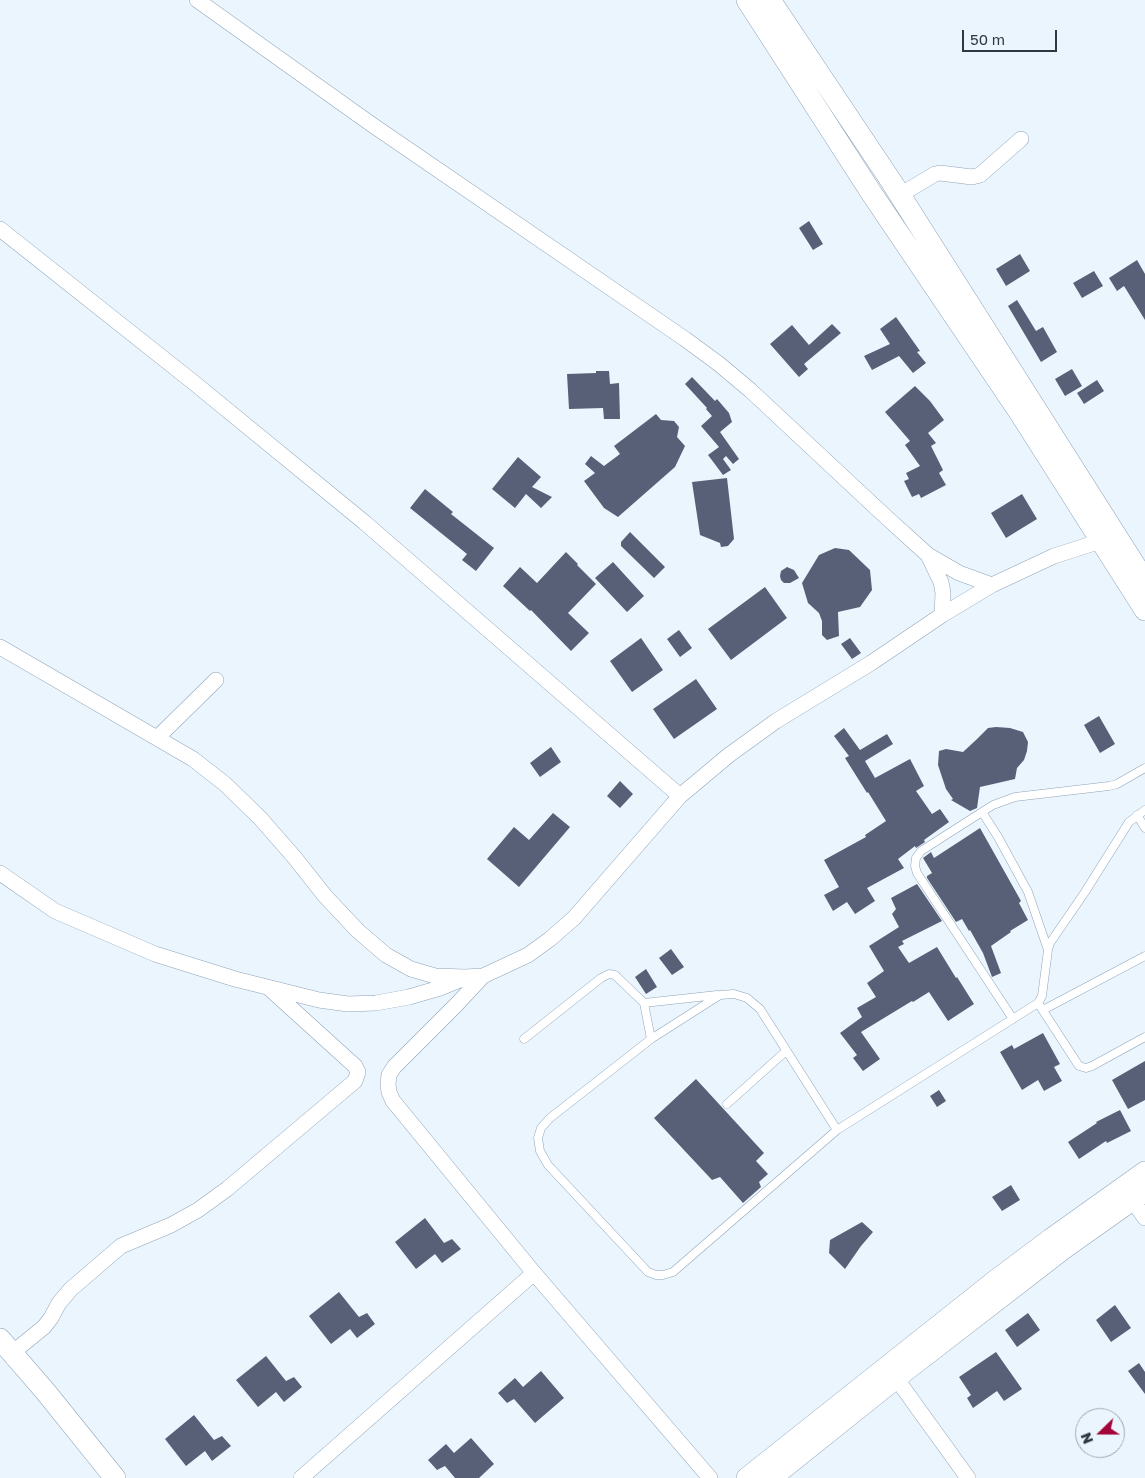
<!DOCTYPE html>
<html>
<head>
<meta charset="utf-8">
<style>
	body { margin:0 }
	#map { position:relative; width:1145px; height:1478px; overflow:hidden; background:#ebf5fe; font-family:"Golos Text",sans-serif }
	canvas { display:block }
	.north { position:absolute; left:1075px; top:1408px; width:50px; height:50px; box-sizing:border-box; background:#ebf5fe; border:1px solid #9fa9b2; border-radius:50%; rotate:248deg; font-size:14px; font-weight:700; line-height:20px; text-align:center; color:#2e3841 }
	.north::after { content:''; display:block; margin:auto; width:18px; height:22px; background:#a30539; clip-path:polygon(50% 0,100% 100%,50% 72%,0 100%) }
	.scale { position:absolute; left:962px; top:30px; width:95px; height:22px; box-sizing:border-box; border:2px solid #2e3841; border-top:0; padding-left:6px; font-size:15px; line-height:18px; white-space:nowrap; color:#2e3841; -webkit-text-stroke:4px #ebf5fe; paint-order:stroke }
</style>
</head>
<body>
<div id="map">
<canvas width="1145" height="1478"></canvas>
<div class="north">N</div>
<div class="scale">50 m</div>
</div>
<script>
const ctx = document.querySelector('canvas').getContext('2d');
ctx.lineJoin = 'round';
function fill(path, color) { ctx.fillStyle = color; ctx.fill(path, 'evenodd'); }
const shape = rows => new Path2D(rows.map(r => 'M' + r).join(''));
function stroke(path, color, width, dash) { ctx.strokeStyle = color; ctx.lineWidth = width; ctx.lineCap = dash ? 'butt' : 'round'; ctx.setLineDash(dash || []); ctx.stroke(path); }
const building = shape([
	[809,221,823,244,813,250,799,228],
	[1020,254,1030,271,1006,286,996,269],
	[1137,260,1145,274,1145,320,1124,286,1117,291,1109,278],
	[1094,271,1103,286,1082,298,1073,283],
	[1017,300,1036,331,1043,327,1057,352,1041,362,1008,306],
	[896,317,920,351,917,352,926,363,913,373,899,356,872,370,864,356,890,344,880,329],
	[832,324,841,333,804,364,808,369,799,377,770,344,792,325,809,345],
	[1072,369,1082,386,1065,396,1055,379],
	[596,371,609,371,610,384,619,383,620,419,604,419,603,408,569,409,567,374,596,373],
	[692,377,715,401,717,399,729,413,732,422,720,432,739,459,733,464,726,456,723,459,731,470,723,475,708,455,719,447,701,426,712,416,706,409,707,408,685,384],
	[1097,380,1104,391,1084,404,1077,393],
	[915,386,930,401,944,420,928,433,936,443,931,446,943,470,939,473,946,485,921,498,919,494,912,497,904,481,909,479,906,473,920,466,905,445,910,441,885,412],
	[656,414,661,420,674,421,679,427,677,437,685,446,675,467,618,517,604,508,584,481,595,473,585,464,591,456,604,466,620,454,614,446],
	[518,457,541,477,532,487,552,497,541,508,526,494,515,508,492,489],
	[727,478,734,539,728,546,721,547,720,543,700,535,692,482],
	[425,489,453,512,451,514,494,548,476,571,462,560,467,554,410,508],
	[1022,494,1037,519,1006,538,991,513],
	[630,532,665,567,654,578,621,546,621,542],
	[835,548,849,550,870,570,872,590,860,607,838,612,839,636,827,640,822,635,822,621,819,613,808,603,802,583,819,555],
	[566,552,578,564,577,565,596,584,568,613,589,633,571,651,531,610,530,611,503,586,520,567,537,583],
	[613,562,644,596,627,612,595,578],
	[787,567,794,570,799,578,790,583,784,583,781,580,780,576,781,571],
	[765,587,787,618,731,660,708,629],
	[679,630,692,648,680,657,667,639],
	[641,638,663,670,632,692,610,661],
	[850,638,861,653,852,659,841,644],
	[696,679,717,709,674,739,653,709],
	[1099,716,1115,744,1100,753,1084,725],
	[996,727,1010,728,1023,732,1028,742,1027,751,1024,760,1017,768,1015,779,980,787,977,808,970,811,951,800,953,799,946,789,938,765,939,751,946,749,963,752,976,740,988,728],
	[844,728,860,750,887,734,893,744,865,761,875,778,910,759,924,786,916,791,932,814,940,809,949,822,924,840,925,842,916,848,915,846,898,859,904,868,867,888,875,901,855,914,847,902,833,911,824,895,839,887,824,860,866,837,865,835,886,821,868,792,867,793,845,758,849,756,834,736],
	[551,747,561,762,540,777,530,763],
	[620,781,633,794,620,808,607,796],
	[553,813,570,827,519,887,487,859,514,827,529,840],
	[980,828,1021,901,1019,903,1028,920,1010,931,1011,932,991,946,1001,973,992,977,983,953,970,930,969,931,962,919,956,922,927,878,927,876,932,873,923,858,931,852,934,858],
	[917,884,942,921,902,941,904,944,898,947,909,963,937,947,956,978,957,977,974,1004,948,1021,929,992,913,1002,912,1001,861,1032,880,1059,863,1071,853,1058,857,1055,840,1033,862,1017,857,1008,876,997,867,983,884,971,869,946,899,927,892,914,896,909,891,898],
	[671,949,684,967,672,975,659,958],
	[646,969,657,987,646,994,635,977],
	[1043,1033,1060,1064,1054,1067,1062,1081,1044,1091,1038,1080,1022,1090,1000,1052,1012,1045,1014,1049],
	[1145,1061,1145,1100,1128,1109,1112,1080],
	[696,1079,764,1153,756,1161,768,1174,759,1182,761,1187,743,1203,720,1177,712,1180,654,1118],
	[939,1090,946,1101,937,1107,930,1096],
	[1120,1110,1131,1131,1107,1143,1106,1141,1079,1159,1068,1142,1097,1123,1096,1122],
	[1011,1185,1020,1200,1002,1211,992,1197],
	[425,1218,444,1243,452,1239,461,1249,442,1263,435,1254,416,1269,395,1242],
	[862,1222,873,1232,861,1246,845,1269,829,1253,830,1240],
	[339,1292,359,1317,367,1313,375,1324,357,1338,350,1329,331,1344,309,1316],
	[1115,1305,1131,1328,1111,1342,1096,1320],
	[1028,1313,1040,1330,1017,1347,1005,1330],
	[996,1352,1022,1389,1004,1401,997,1391,973,1408,967,1398,971,1395,959,1377],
	[266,1356,286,1381,294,1377,302,1387,284,1402,276,1392,258,1407,236,1380],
	[1139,1363,1145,1372,1145,1394,1128,1371],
	[541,1371,564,1398,535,1423,514,1399,507,1403,498,1393,515,1378,523,1387],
	[194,1415,214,1440,222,1436,231,1446,212,1461,205,1451,186,1466,165,1439],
	[471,1438,494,1464,479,1478,455,1478,445,1466,437,1470,428,1460,446,1444,454,1453]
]);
const lane = shape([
	[982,812,998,837,1028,892,1048,950],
	[1137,815,1145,828],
	[644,1003,717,995],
	[1038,1003,1079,1066,1086,1068,1092,1066,1145,1037],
	[1043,1010,1145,956],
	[1013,1019,917,873,915,866,916,858,921,851,993,805,1015,797,1109,786,1117,784,1145,768],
	[524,1039,601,978,609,974,615,975,644,1003,651,1039],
	[727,1104,786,1051],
	[837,1130,760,1009,747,998,734,994,720,995,651,1039,550,1118,541,1128,538,1138,540,1151,548,1165,648,1272,656,1275,663,1275,673,1272,837,1130,1038,1003,1042,996,1048,950,1050,943,1085,892,1129,822,1145,810]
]);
const street = shape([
	[197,0,371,124,685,339,719,364,750,390,886,517,928,555,959,573,992,585],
	[900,195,935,174,940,173,972,177,980,175,1021,139],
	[0,229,193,382,364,522,680,796],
	[928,555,941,582,943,593,942,615],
	[0,647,193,759,225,784,260,818,295,858,325,896,358,931,386,955,411,969,435,976,465,977,483,976,528,955,550,939,574,918,680,796,729,755,776,721,871,663,942,615,992,585,1054,556,1101,541],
	[157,738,216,680],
	[0,873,55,911,155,954,235,979,319,1000,348,1004,376,1003,409,997,440,988,462,979],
	[483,976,457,1004,394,1067,389,1075,388,1084,389,1092,393,1101,534,1273,710,1478],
	[1132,1200,1145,1218],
	[12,1353,44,1327,51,1318,59,1303,71,1289,121,1246,171,1225,198,1210,227,1189,355,1081,358,1072,355,1066,270,989],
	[896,1378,968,1478],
	[301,1478,534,1273]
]);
const secondary = shape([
	[747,0,872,194,1020,413,1145,610],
	[770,0,891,181,1145,581],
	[0,1339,45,1391,115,1478],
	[747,1478,995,1281,1051,1239,1145,1172],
	[771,1478,896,1378,1063,1249,1145,1191]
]);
fill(building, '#586078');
stroke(lane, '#8ea4b9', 9);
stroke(street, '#8ea4b9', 16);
stroke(secondary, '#8ea4b9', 22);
stroke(lane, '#fff', 8);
stroke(street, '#fff', 15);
stroke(secondary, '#fff', 21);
</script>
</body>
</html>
